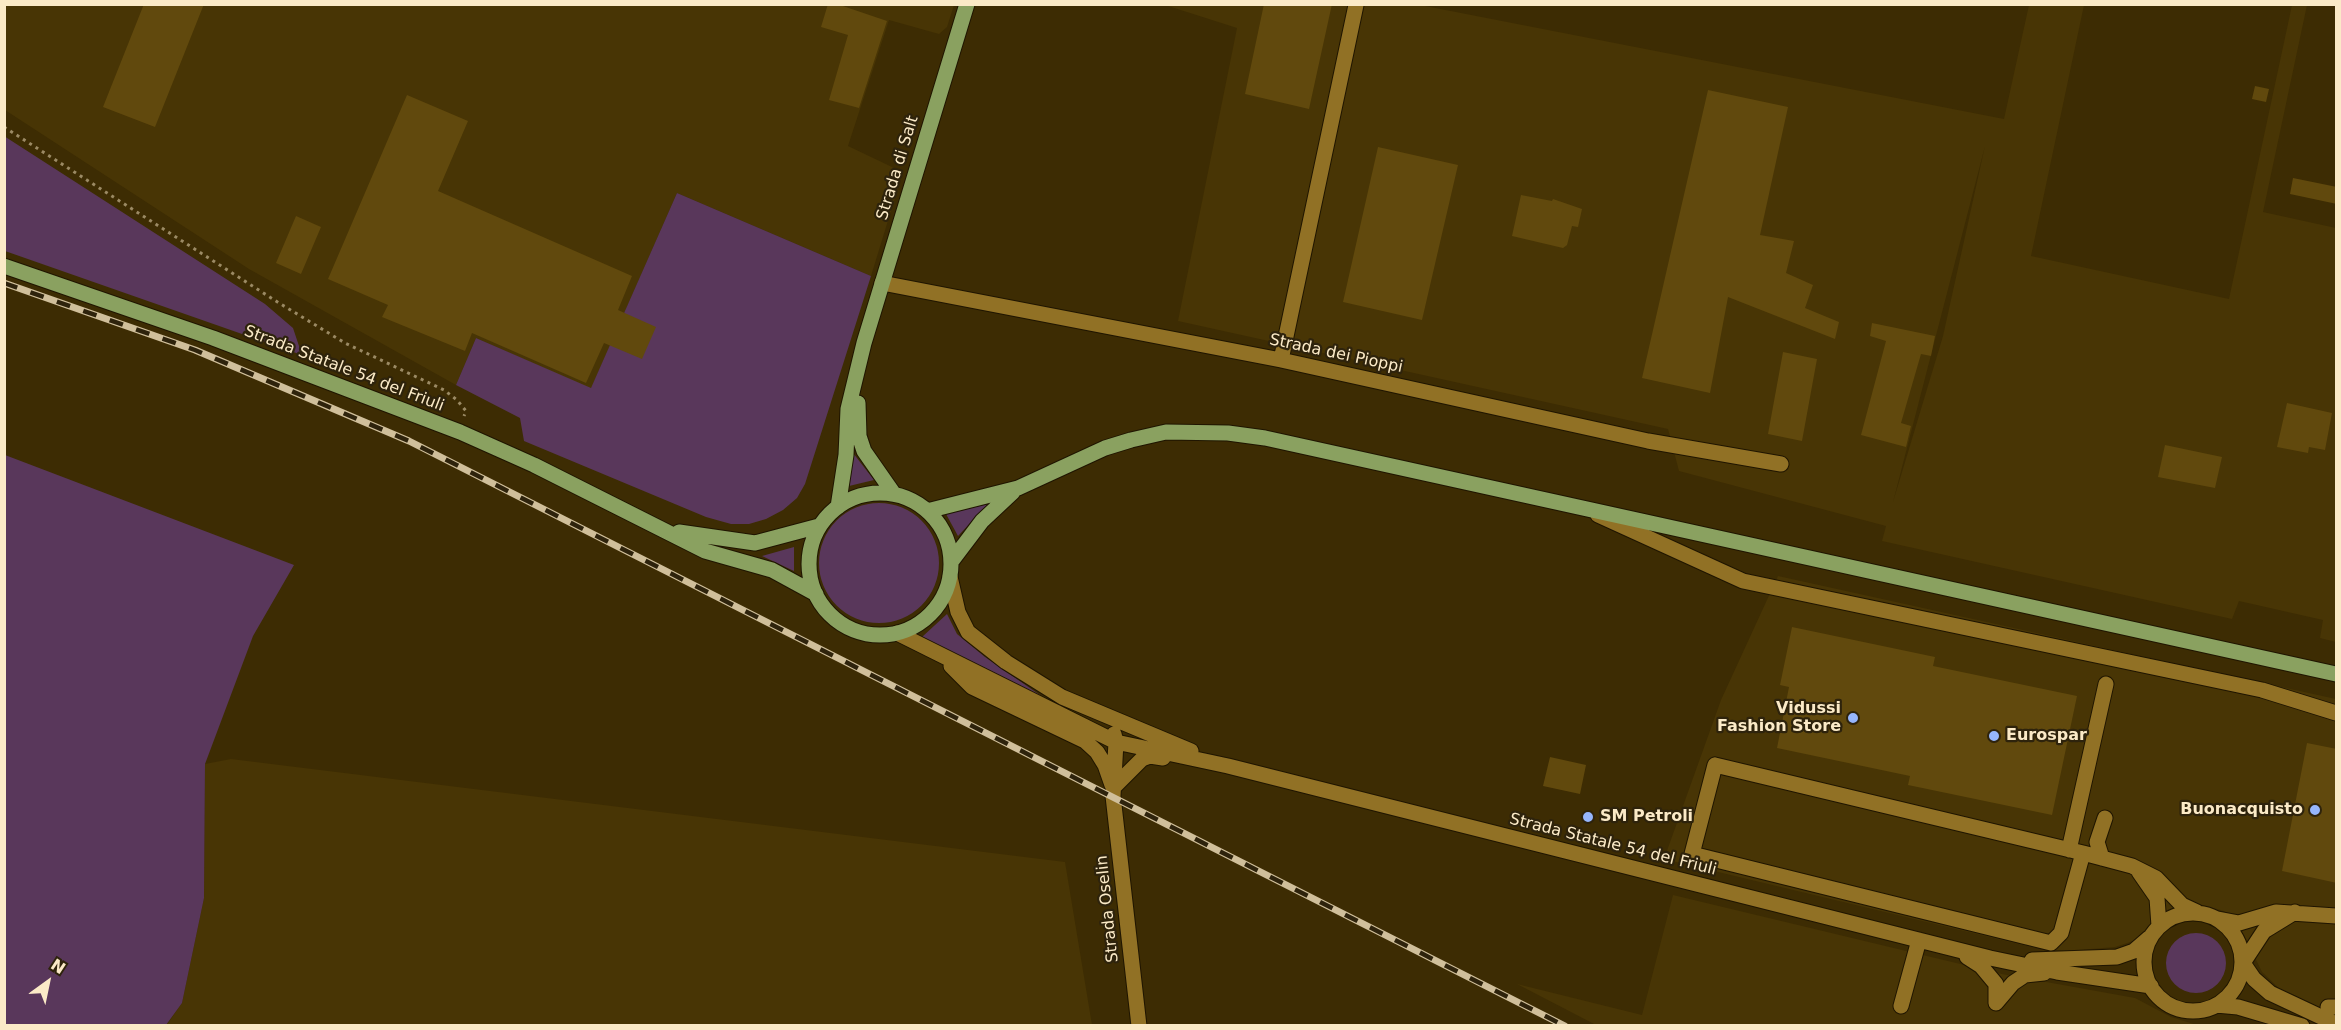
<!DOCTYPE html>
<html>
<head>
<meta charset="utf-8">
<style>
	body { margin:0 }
	#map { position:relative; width:2341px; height:1030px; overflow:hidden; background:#3d2c03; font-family:"DejaVu Sans",sans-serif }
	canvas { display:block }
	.frame { position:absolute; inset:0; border:6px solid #fbeac7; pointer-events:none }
	.north { position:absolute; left:18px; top:952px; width:60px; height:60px; -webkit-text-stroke:4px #2e230c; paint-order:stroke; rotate:33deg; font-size:16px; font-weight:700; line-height:24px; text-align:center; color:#fbeac7 }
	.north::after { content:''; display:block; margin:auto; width:21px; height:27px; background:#fbeac7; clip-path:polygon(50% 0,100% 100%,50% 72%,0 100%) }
</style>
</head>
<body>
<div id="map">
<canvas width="2341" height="1030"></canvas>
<div class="frame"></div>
<div class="north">N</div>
</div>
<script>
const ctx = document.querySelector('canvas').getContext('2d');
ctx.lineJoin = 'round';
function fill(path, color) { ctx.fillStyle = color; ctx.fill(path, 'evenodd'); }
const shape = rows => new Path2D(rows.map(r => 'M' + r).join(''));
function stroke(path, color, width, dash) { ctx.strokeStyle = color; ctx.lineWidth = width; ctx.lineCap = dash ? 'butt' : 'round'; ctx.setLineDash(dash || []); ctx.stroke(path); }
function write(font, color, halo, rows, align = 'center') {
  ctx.font = font + ' "DejaVu Sans",sans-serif'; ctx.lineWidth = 4.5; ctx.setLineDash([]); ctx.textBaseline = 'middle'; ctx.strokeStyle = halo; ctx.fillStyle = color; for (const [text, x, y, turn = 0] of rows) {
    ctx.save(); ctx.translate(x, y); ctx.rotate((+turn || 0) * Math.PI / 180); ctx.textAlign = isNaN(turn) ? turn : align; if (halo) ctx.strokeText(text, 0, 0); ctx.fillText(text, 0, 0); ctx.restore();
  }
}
const built = shape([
	[4,5,954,5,947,27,939,34,889,20,848,146,892,167,899,174,898,188,871,276,677,193,591,389,476,338,456,385,249,269,5,110],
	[1165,5,1420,5,2004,119,2029,5,2084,5,2031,256,2229,299,2292,5,2307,5,2263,212,2336,228,2336,642,2320,638,2323,620,2239,601,2232,619,1882,541,1886,526,1679,471,1668,429,1178,321,1237,28],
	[1985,146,1943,336,1893,502],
	[1778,576,2336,699,2336,1015,2284,993,2262,972,2242,931,2224,911,2191,902,2167,910,2133,941,2115,947,2067,951,2035,948,1664,859,1721,700],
	[231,759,1065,862,1092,1025,166,1026,182,1003,204,898,205,764],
	[1673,895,2002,974,2135,998,2171,1017,2197,1025,1596,1025,1517,984,1642,1015]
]);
const green = shape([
	[4,136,265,304,293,328,302,355,5,251],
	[677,193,871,276,805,484,797,498,783,510,766,519,749,524,731,524,706,517,524,441,520,418,456,385,476,338,591,388],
	[853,453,874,480,849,486],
	[5,455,294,565,253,636,205,764,204,898,182,1003,166,1025,5,1025],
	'819 563a60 60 0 1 1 120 0a60 60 0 1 1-120 0Z',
	[988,504,958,536,946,514],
	[794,547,794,571,762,556],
	[947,614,957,634,985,657,1053,704,922,637],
	'2166 963a30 30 0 1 1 60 0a30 30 0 1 1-60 0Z'
]);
const building = shape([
	[144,4,204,4,155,127,103,107],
	[828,4,837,4,887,21,859,108,829,100,848,35,821,27],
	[1264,4,1332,4,1309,109,1245,94],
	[2255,86,2269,89,2266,102,2252,99],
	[1708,90,1788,107,1760,235,1794,241,1786,273,1813,285,1805,308,1839,322,1835,339,1728,297,1710,393,1642,378],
	[407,95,468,121,438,191,632,276,618,310,656,327,642,359,604,343,586,383,472,333,465,351,382,317,388,305,328,279],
	[1378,147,1458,165,1422,320,1343,302],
	[2293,178,2337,187,2337,204,2290,194],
	[1521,195,1552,201,1553,199,1582,209,1578,227,1572,226,1567,245,1563,248,1512,236],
	[296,216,321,227,301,274,276,263],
	[1872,323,1935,336,1931,356,1921,354,1901,423,1911,426,1906,447,1861,435,1886,341,1870,336],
	[1783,352,1817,359,1802,441,1768,434],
	[2287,403,2332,413,2325,450,2309,447,2308,453,2277,447],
	[2165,445,2222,457,2215,488,2158,477],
	[1792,627,1935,657,1933,666,2077,696,2052,815,1908,785,1910,776,1777,748,1789,687,1780,685],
	[2307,743,2337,749,2337,883,2282,871],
	[1550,757,1586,765,1580,794,1543,786]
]);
const path = shape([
	[4,127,279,303,345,343,444,390,457,400,466,411,464,416]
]);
const minor = shape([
	[882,283,1281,360,1648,441,1781,464],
	[1281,360,1356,5],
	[1598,515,1743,581,2262,690,2336,713],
	[950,577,958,612,968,632,1006,662,1062,697,1191,751],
	[897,633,1116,742,1228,766,1990,958,2057,972,2151,986],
	[951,666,972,687,1085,741,1097,752,1105,765,1112,785],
	[1114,734,1116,742,1113,796,1139,1026],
	[1715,765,2083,853,2061,933,2051,943,1692,854,1715,765],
	[1113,788,1142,759,1150,756,1163,758],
	[2069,850,2106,684],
	[2083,853,2132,866,2156,878,2182,905,2197,912],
	[2102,858,2097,842,2105,818],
	[2139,872,2157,898,2159,926],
	[2295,912,2264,931,2243,963,2254,979,2270,993,2336,1024],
	'2144 962a49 49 0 1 1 98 0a49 49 0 1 1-98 0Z',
	[2218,919,2239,923,2276,912,2336,916],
	[1967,957,1981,966,1996,984,1996,1003],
	[2032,960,2117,957,2134,951,2149,938],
	[1996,1003,2013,983,2025,975,2044,973],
	[2216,1005,2238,1007,2302,1026],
	[1901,1006,1919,940],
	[2328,1007,2336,1007]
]);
const major = shape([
	[4,266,213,338,460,432,534,465,705,551,772,570,816,594],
	[858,403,859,436,864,451,894,494],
	'809 564a71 71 0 1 1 142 0a71 71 0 1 1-142 0Z',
	[838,507,846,455,848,409,864,343,967,4],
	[927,511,1018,488,1105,448,1131,440,1166,432,1228,433,1265,438,2336,674],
	[679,532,755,543,819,526],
	[951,562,982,521,1013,492]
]);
const rail = shape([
	[4,283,195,350,409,441,1565,1026]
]);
const markers = [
	[1853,718,6,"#96b6fd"],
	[1994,736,6,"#96b6fd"],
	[2315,810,6,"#96b6fd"],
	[1588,817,6,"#96b6fd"]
];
const streetNames = [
	["Strada di Salt",898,168,-73],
	["Strada dei Pioppi",1336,354,12],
	["Strada Statale 54 del Friuli",344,369,21],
	["Strada Statale 54 del Friuli",1613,845,14],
	["Strada Oselin",1108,909,-96]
];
const poiNames = [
	["Vidussi",1841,709],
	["Fashion Store",1841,727],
	["Eurospar",2006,736,"left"],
	["Buonacquisto",2303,810],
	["SM Petroli",1600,817,"left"]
];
fill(built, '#483505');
fill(green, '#59375b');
fill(building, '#61490d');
stroke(minor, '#1f1501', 17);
stroke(major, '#1f1501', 17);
stroke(path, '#9b8a64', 3, [3, 4.5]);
stroke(minor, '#917125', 15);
stroke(major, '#8aa160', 15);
stroke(rail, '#d0bf9b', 7);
stroke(rail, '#2e230c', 4.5, [14]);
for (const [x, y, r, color] of markers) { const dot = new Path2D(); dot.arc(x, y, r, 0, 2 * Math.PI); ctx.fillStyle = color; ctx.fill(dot); stroke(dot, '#2e230c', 2); }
write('16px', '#fbeac7', '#2e230c', streetNames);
write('bold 16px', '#fbeac7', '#2e230c', poiNames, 'right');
</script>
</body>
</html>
